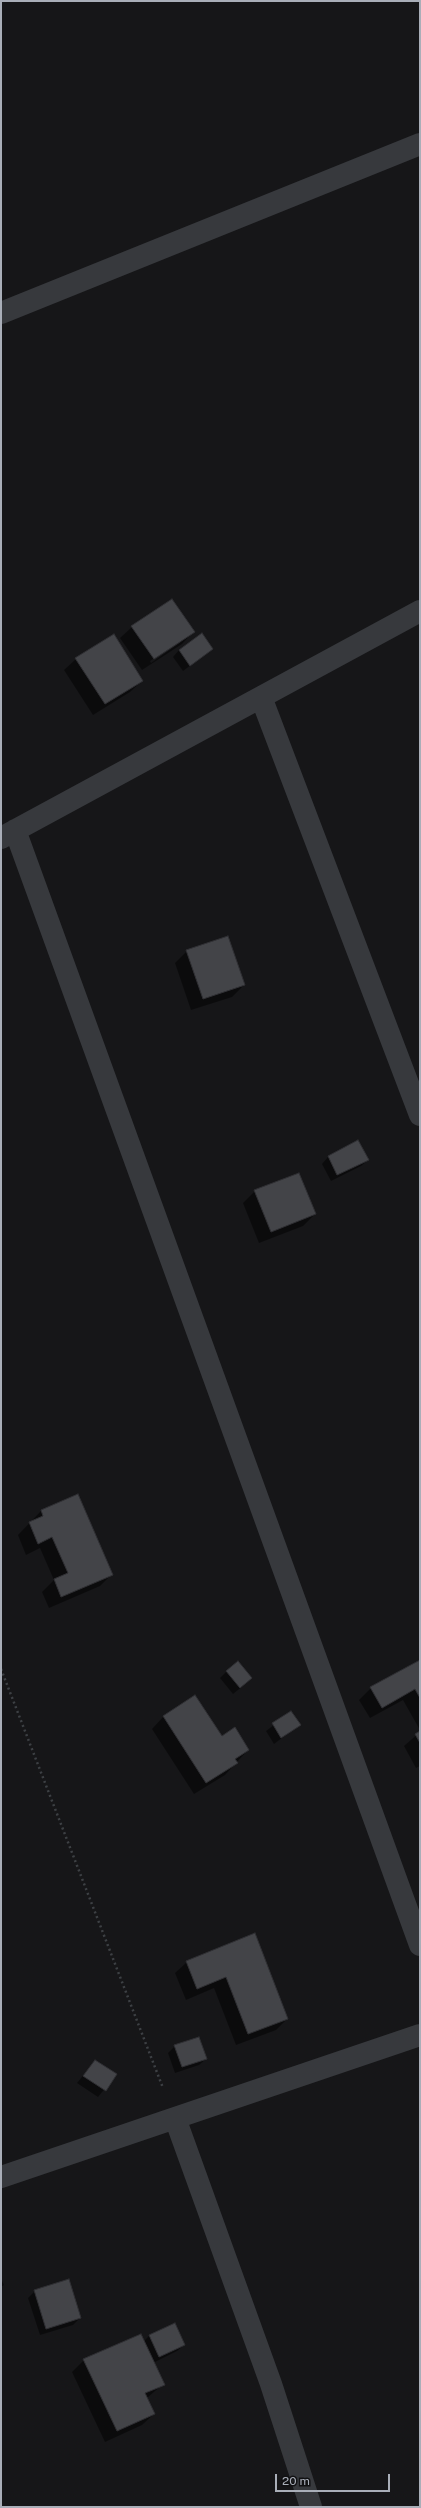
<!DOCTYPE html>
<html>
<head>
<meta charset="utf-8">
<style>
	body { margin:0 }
	#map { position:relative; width:421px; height:2508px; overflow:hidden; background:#161618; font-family:"Public Sans",sans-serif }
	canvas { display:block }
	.frame { position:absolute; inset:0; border:2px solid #a9aeb8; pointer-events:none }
	.scale { position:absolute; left:275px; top:2474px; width:115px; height:18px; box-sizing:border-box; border:2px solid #a9aeb8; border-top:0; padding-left:5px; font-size:12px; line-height:14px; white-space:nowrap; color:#a9aeb8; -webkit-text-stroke:3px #111113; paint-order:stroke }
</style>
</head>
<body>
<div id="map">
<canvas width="421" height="2508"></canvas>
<div class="frame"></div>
<div class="scale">20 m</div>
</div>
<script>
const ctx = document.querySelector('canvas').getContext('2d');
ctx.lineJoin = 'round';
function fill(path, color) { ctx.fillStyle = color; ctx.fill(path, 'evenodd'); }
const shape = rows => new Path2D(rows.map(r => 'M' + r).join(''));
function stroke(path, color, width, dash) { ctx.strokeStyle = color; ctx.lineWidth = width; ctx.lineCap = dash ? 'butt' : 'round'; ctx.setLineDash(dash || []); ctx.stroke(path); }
const shadow = shape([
	[132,627,193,632,182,644,142,670,120,638],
	[181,640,181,642,151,663,150,661],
	[212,649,183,671,173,657,179,650],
	[76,659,142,681,130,692,93,715,64,670],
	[187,951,244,985,232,997,191,1010,175,963],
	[358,1142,368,1160,361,1166,331,1181,322,1164,328,1157],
	[255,1191,315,1214,303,1226,259,1243,243,1203],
	[41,1511,111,1575,100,1586,49,1608,42,1592,54,1580,40,1548,26,1555,18,1535],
	[420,1661,420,1730,403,1700,370,1718,359,1700,371,1688],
	[227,1671,244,1685,233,1694,220,1678],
	[195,1697,221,1737,248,1750,225,1775,194,1794,152,1729,163,1717],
	[291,1712,299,1725,274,1744,266,1731],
	[420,1732,420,1766,416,1768,404,1746],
	[255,1935,287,2019,276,2030,236,2045,214,1988,186,2000,175,1973,187,1962],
	[175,2046,206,2059,199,2065,175,2073,168,2053],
	[95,2061,116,2075,98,2097,77,2083],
	[1,2279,4,2285,1,2287],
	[35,2291,80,2318,73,2325,40,2335,28,2298],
	[174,2325,184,2345,177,2351,153,2363,163,2384,147,2398,154,2414,142,2425,105,2442,72,2372,84,2360,121,2343,122,2344,143,2342,149,2336]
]);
const building = shape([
	[172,599,195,632,154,659,131,626,172,599],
	[202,633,213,649,190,666,179,650,202,633],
	[114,634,143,681,105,704,75,658,114,634],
	[228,936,245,985,203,999,186,950,228,936],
	[358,1140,369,1160,337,1175,328,1156,358,1140],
	[299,1173,316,1214,271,1232,254,1190,299,1173],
	[78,1494,113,1575,61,1597,54,1579,68,1573,52,1537,38,1544,29,1522,43,1516,41,1510,78,1494],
	[420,1660,420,1698,415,1689,382,1708,370,1687,420,1660],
	[238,1661,252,1678,240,1688,226,1671,238,1661],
	[195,1695,222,1736,235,1727,249,1750,235,1759,238,1763,206,1783,163,1716,195,1695],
	[291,1711,301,1725,281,1738,272,1723,291,1711],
	[420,1731,420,1743,415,1734,420,1731],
	[255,1933,288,2019,248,2034,226,1977,197,1989,186,1961,255,1933],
	[199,2037,207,2059,182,2067,174,2045,199,2037],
	[95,2060,117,2074,106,2091,83,2076,95,2060],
	[69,2279,81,2318,46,2329,34,2290,69,2279],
	[175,2323,185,2345,159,2357,149,2335,175,2323],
	[141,2334,165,2385,145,2393,155,2414,117,2431,83,2359,141,2334]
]);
const path = shape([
	[1,1669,163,2088]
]);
const street = shape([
	[1,313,420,144],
	[261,697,420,1115],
	[15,830,420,1945],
	[1,838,420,611],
	[175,2118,271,2384,311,2507],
	[1,2177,420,2035]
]);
fill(shadow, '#0007');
fill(building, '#434448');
stroke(building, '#303034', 1);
stroke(path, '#3d4044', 2.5, [2, 3]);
stroke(street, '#37393d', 22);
</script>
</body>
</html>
